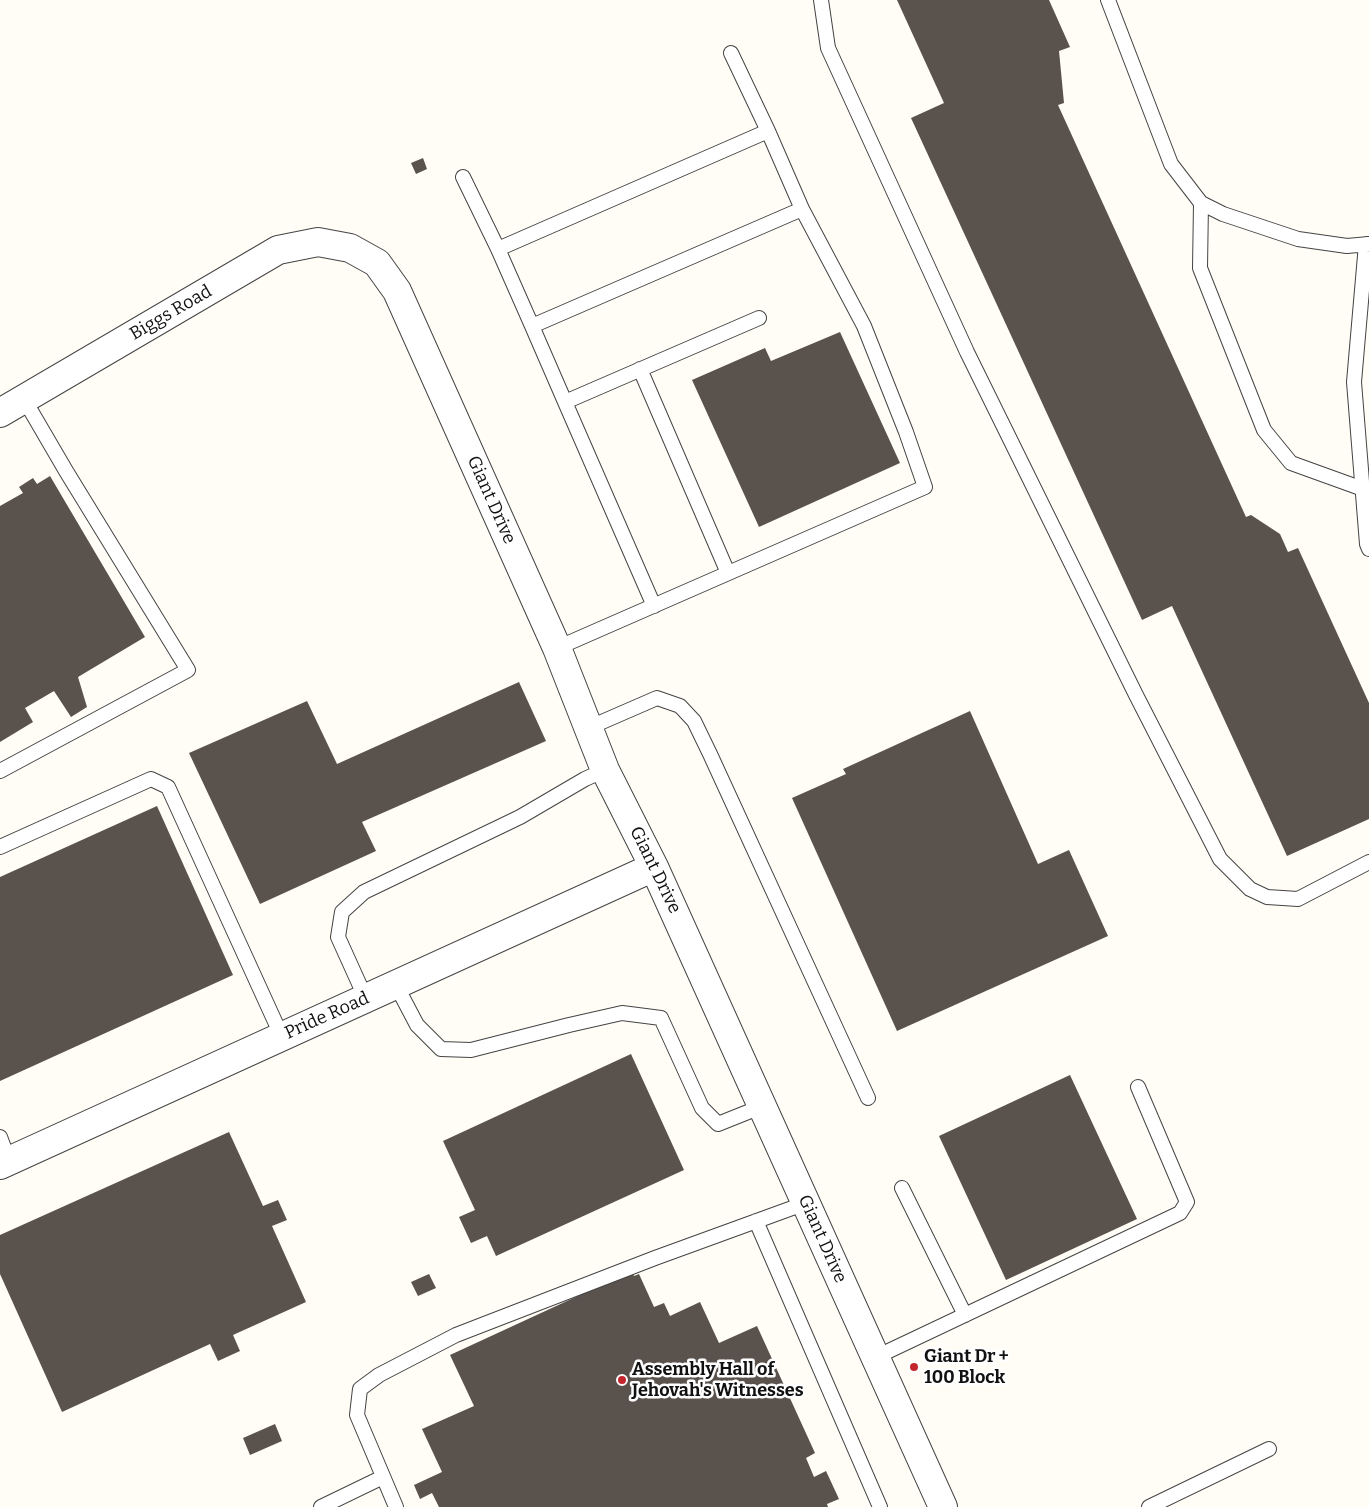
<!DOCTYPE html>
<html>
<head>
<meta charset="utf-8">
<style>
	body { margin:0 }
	canvas { display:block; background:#fffdf5 }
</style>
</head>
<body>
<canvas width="1369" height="1507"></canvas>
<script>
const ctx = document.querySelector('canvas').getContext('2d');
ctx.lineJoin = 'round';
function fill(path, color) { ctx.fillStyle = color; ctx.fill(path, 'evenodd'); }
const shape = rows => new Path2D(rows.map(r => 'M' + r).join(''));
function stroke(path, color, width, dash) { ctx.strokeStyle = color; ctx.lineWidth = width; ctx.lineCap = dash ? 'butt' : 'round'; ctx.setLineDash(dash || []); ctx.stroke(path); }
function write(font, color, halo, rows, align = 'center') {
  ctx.font = font + ' Bitter,serif'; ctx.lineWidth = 5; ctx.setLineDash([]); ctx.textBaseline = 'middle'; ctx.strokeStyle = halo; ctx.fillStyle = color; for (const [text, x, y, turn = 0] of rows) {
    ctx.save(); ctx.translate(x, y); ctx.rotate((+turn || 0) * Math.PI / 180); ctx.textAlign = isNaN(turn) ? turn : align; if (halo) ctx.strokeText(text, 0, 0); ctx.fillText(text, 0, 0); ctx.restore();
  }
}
const building = shape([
	[897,0,1049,0,1070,47,1059,51,1064,103,1058,105,1246,517,1251,515,1280,534,1288,552,1298,548,1369,703,1369,819,1287,856,1172,606,1142,620,911,118,944,103],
	[423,158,427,169,416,174,411,163],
	[840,332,900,463,759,527,692,380,765,348,771,361],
	[50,476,145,637,78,677,87,707,71,717,54,691,25,708,33,722,0,742,0,506,23,493,19,487,33,478,37,484],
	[519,682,546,741,362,822,376,851,260,904,189,753,307,701,337,764],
	[970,711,1038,864,1069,850,1108,936,897,1031,792,798,846,774,843,769],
	[157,806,233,975,0,1081,0,877],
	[631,1054,684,1170,496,1256,487,1236,471,1243,459,1217,475,1210,443,1141],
	[1070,1075,1137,1219,1006,1280,939,1136],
	[229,1132,263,1206,278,1200,287,1220,272,1226,306,1302,233,1335,240,1351,218,1361,210,1344,62,1412,0,1274,0,1235],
	[632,1271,634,1276,639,1274,654,1307,664,1303,670,1316,700,1302,719,1343,757,1326,815,1453,806,1458,814,1477,826,1471,839,1499,827,1504,828,1507,439,1507,432,1493,420,1499,414,1485,442,1472,422,1429,474,1406,450,1355],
	[429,1274,436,1288,418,1296,411,1282],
	[275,1424,282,1441,250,1455,243,1438]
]);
const service = shape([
	[821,0,828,48,967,352,1136,695,1220,859,1250,889,1267,897,1298,899,1369,862],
	[1108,0,1171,164,1201,203,1223,214,1298,239,1347,246,1369,244],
	[731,53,768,131],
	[463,177,498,249],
	[1201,203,1200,268,1264,430,1291,463,1363,489],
	[1366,244,1354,382,1367,544,1369,549],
	[532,326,498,249,768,131,802,209,864,326,906,432,925,487,557,648],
	[640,369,728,573],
	[565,402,532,326,802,209],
	[654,606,565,402,759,318],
	[588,728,657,698,680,706,694,721,710,754,868,1098],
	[0,771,188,670,66,471,24,399],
	[0,847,151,779,168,787,282,1037],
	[396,985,417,1025,441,1049,471,1050,569,1025,622,1013,661,1018,702,1108,718,1124,763,1106],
	[366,999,338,937,342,912,364,892,520,817,585,779,605,770],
	[0,1137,9,1161],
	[902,1188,965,1315],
	[756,1221,880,1507],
	[876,1357,1180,1213,1187,1202,1138,1087],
	[321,1507,383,1477],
	[396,1507,357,1415,360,1389,379,1375,456,1335,655,1258,806,1203],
	[1149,1507,1269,1449]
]);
const minor = shape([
	[0,413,278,250,318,242,350,248,377,263,397,291,557,648,605,770,654,867,943,1507],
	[0,1165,654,867]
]);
const markers = [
	[914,1367,5,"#c4262e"],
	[622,1380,5,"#c4262e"]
];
const streetNames = [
	["Biggs Road",171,313,-30],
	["Giant Drive",491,500,66],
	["Giant Drive",655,870,64],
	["Pride Road",327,1016,-24],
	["Giant Drive",822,1239,66]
];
const poiNames = [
	["Giant Dr +",924,1357],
	["100 Block",924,1378],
	["Assembly Hall of",632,1370],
	["Jehovah's Witnesses",632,1391]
];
fill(building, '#5a524d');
stroke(service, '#444', 16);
stroke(minor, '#444', 30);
stroke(service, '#fff', 14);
stroke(minor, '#fff', 28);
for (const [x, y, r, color] of markers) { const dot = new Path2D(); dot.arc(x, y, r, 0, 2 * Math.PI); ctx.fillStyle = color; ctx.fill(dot); stroke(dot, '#fff', 2); }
write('18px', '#111', '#fff', streetNames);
write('bold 18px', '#111', '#fff', poiNames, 'left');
</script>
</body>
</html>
